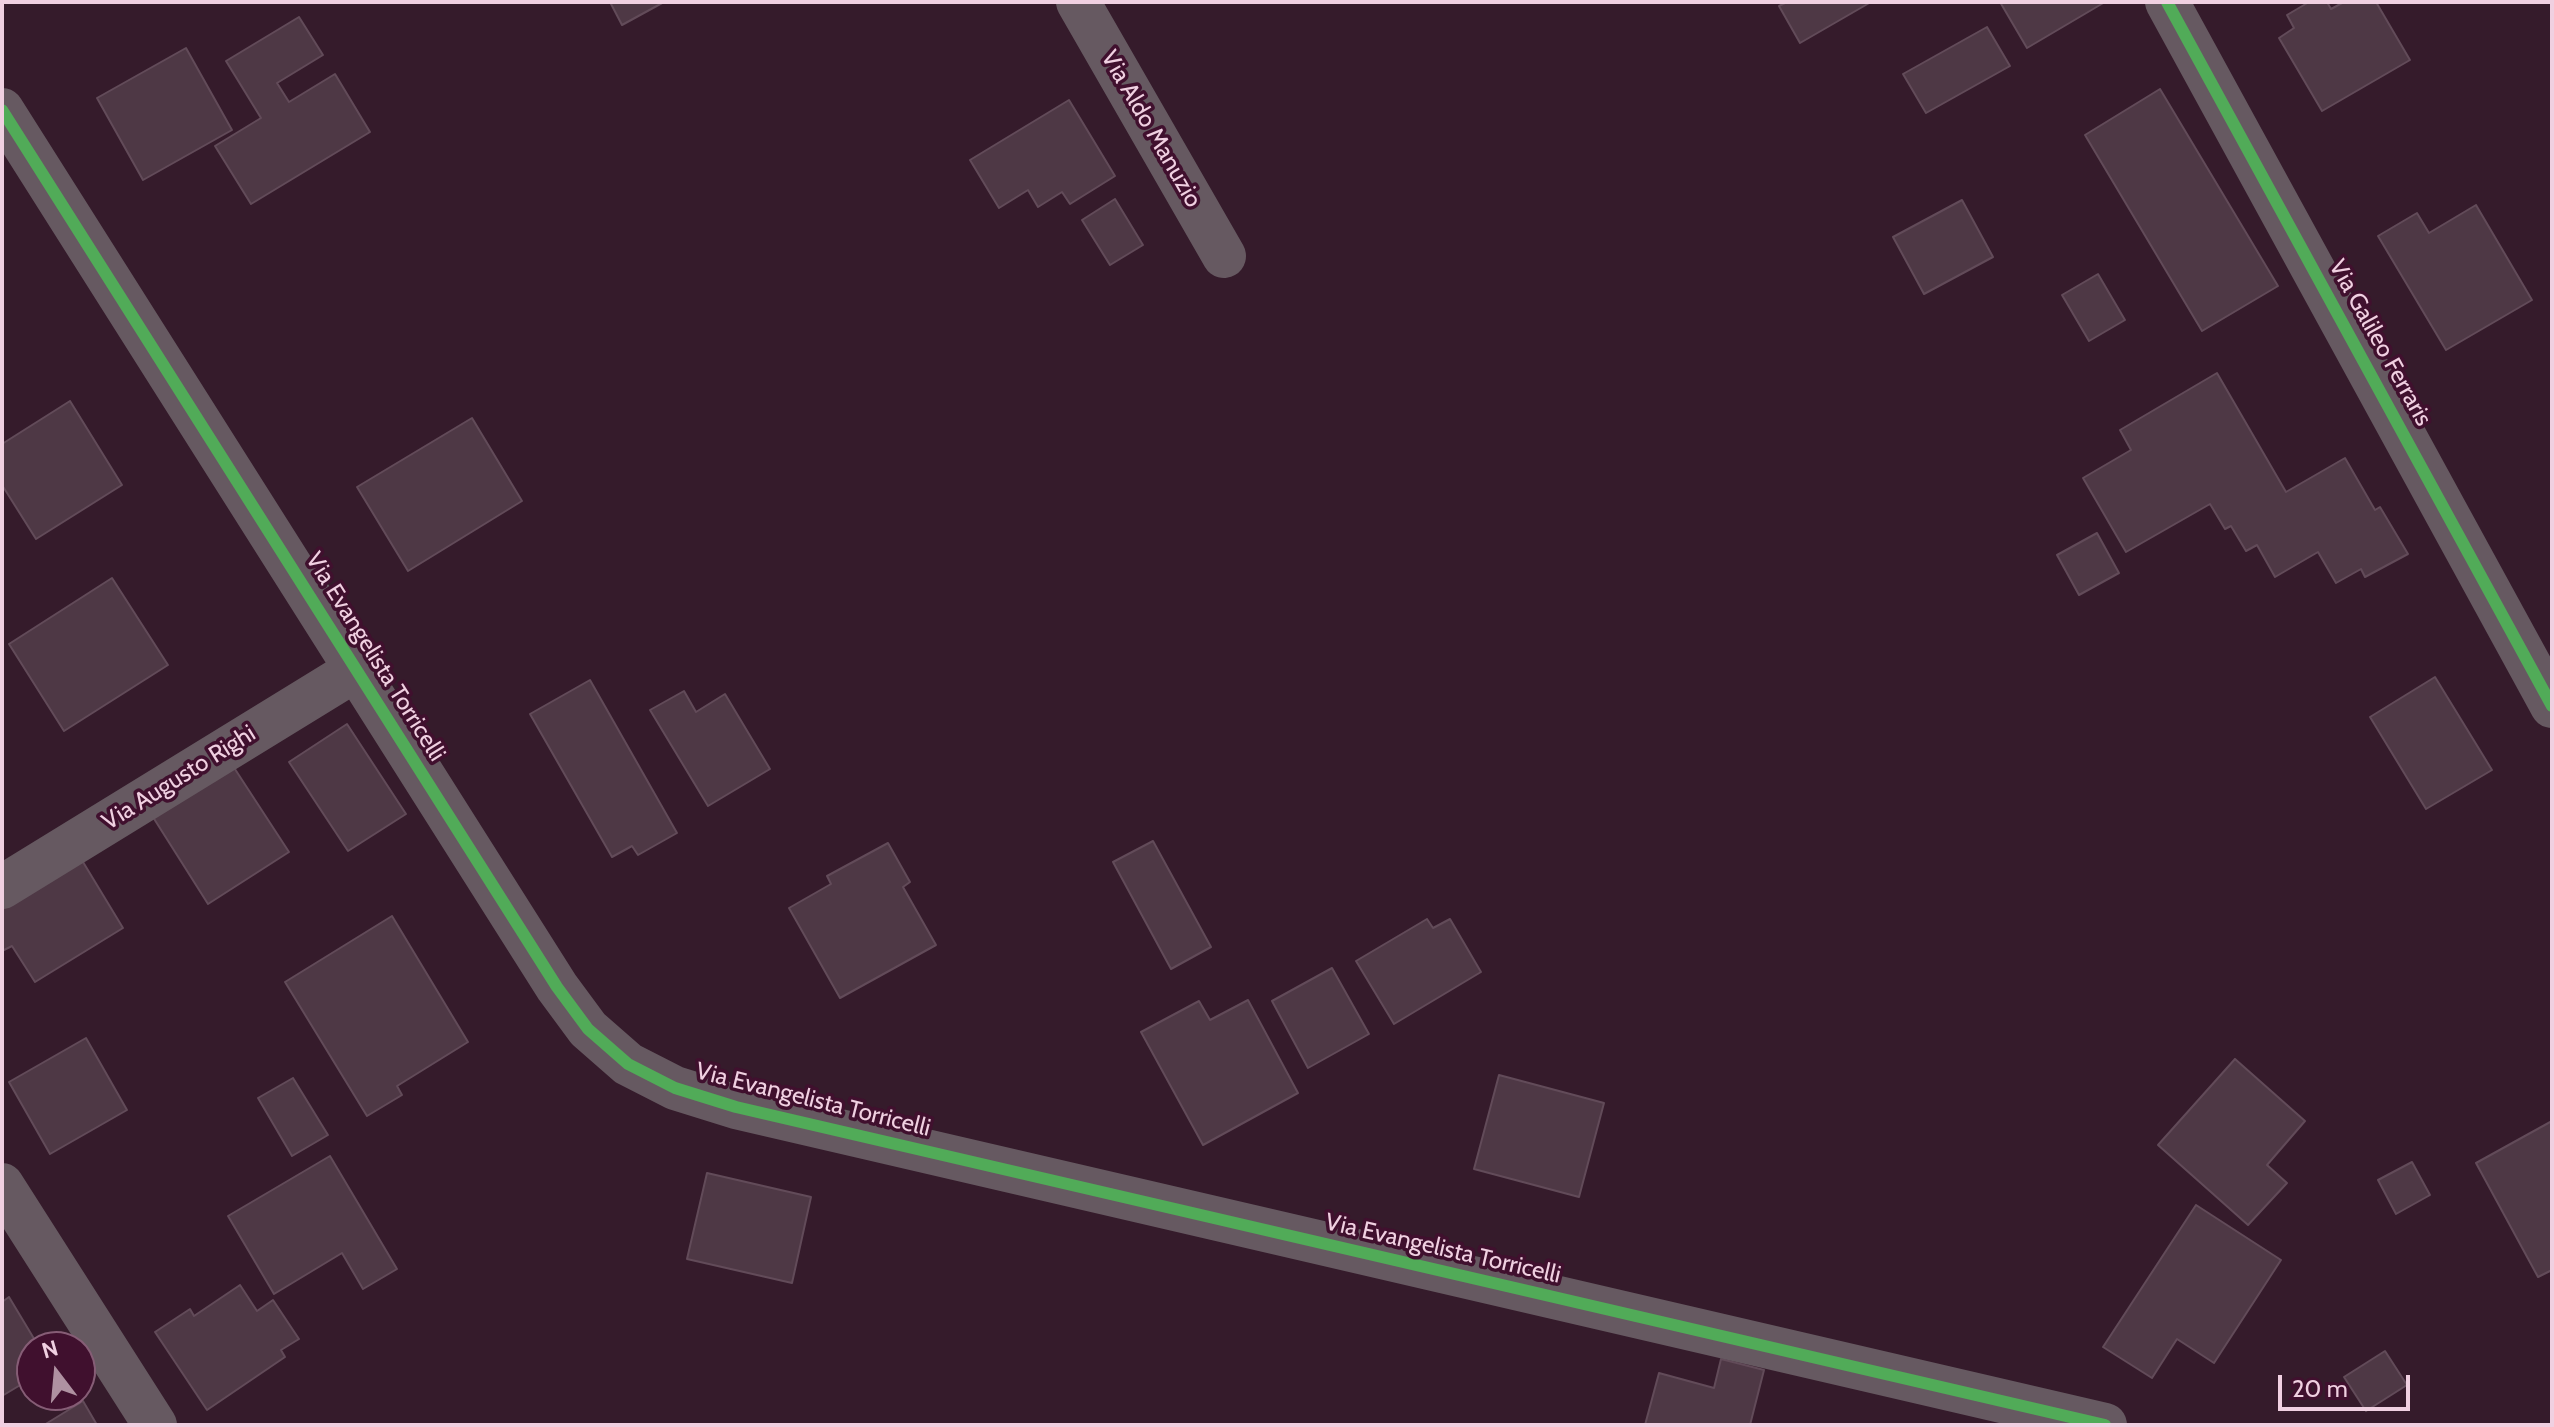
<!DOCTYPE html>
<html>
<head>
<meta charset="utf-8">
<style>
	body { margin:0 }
	#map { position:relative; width:2554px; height:1427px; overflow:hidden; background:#351b2b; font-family:Cabin,sans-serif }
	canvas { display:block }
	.frame { position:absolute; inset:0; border:4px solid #f0d0e1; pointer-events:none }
	.north { position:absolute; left:16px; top:1331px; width:80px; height:80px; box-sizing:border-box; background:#40102e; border:2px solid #865d76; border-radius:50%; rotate:344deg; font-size:22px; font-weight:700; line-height:32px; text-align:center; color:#f0d0e1 }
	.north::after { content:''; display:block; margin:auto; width:28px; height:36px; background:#af91a1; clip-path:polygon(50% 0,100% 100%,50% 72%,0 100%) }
	.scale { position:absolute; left:2278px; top:1375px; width:132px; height:36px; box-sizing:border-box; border:4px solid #f0d0e1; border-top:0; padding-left:10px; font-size:24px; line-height:28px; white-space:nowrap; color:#f0d0e1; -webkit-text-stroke:6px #40102e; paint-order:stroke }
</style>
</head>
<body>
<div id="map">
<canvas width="2554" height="1427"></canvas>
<div class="frame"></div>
<div class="north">N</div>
<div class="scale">20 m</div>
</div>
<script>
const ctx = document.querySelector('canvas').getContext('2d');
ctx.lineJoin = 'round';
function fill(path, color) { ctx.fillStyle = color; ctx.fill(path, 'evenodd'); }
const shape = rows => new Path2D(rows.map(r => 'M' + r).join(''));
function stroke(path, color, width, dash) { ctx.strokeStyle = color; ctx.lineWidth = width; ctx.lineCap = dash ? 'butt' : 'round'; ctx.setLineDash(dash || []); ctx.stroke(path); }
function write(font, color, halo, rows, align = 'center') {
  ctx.font = font + ' Cabin,sans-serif'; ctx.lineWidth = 7; ctx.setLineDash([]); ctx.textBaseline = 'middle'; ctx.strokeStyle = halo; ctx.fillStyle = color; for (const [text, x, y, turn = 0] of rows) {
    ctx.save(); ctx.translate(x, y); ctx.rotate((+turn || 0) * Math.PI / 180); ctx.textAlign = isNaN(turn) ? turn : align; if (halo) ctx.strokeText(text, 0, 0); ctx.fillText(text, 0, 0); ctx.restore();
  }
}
const building = shape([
	[610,2,664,2,622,25,610,2],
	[1787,2,1871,2,1800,43,1779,6,1787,2],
	[2000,2,2105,2,2027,48,2000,2],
	[2309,2,2327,2,2331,9,2344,2,2376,2,2410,60,2322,111,2279,38,2294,28,2287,15,2309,2],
	[299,17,323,55,277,83,289,102,335,74,370,132,251,204,215,146,261,118,226,61,299,17],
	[1987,27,2010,66,1926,113,1903,74,1987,27],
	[186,48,232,130,143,180,97,98,186,48],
	[2160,89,2278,286,2202,331,2085,135,2160,89],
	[1069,100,1115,176,1070,204,1062,192,1038,207,1028,190,999,208,970,160,1069,100],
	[1115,199,1143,245,1110,265,1082,220,1115,199],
	[1962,200,1993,257,1924,294,1893,237,1962,200],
	[2476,205,2532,300,2446,350,2378,236,2417,213,2429,233,2476,205],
	[2098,274,2125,320,2089,341,2062,295,2098,274],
	[2217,373,2286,492,2345,458,2375,510,2380,507,2408,554,2365,577,2361,569,2336,583,2318,552,2275,577,2257,545,2246,551,2231,526,2225,529,2210,504,2126,552,2083,478,2131,450,2120,430,2217,373],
	[70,401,122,485,36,539,2,485,2,444,70,401],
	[472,418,522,501,408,571,357,487,472,418],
	[2097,533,2119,573,2079,595,2057,555,2097,533],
	[112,578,168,665,64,731,9,644,112,578],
	[2435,677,2492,770,2426,809,2370,717,2435,677],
	[590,680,677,833,638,855,632,846,612,857,530,714,590,680],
	[684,691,696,712,725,694,770,769,708,806,650,710,684,691],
	[347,724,406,814,348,851,289,762,347,724],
	[231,763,289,852,208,904,151,814,231,763],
	[1153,841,1211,947,1171,969,1113,862,1153,841],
	[888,843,910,882,903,887,936,945,840,998,789,908,831,884,827,876,888,843],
	[80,857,123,928,35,982,12,946,2,951,2,904,80,857],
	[392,916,468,1042,397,1086,402,1095,367,1116,285,982,392,916],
	[1427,919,1433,928,1450,919,1481,972,1394,1024,1356,961,1427,919],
	[1332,968,1369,1034,1308,1068,1272,1001,1332,968],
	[1248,1000,1298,1093,1203,1145,1141,1032,1199,1001,1210,1020,1248,1000],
	[86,1038,127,1110,50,1154,9,1082,86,1038],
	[2235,1059,2305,1121,2267,1165,2287,1183,2248,1225,2158,1145,2235,1059],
	[1499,1075,1604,1103,1579,1197,1474,1169,1499,1075],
	[293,1078,328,1135,292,1156,258,1098,293,1078],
	[2552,1121,2552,1270,2538,1277,2476,1163,2552,1121],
	[330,1156,397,1269,363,1289,342,1253,274,1294,228,1216,330,1156],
	[2412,1162,2430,1195,2396,1214,2378,1180,2412,1162],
	[707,1173,811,1197,792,1283,687,1259,707,1173],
	[2196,1205,2281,1260,2214,1363,2177,1339,2152,1378,2103,1347,2196,1205],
	[240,1285,257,1311,273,1300,299,1339,281,1350,285,1357,207,1410,155,1332,190,1309,194,1316,240,1285],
	[9,1297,39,1347,32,1347,32,1378,2,1396,2,1302,9,1297],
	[2385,1351,2407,1385,2366,1411,2344,1377,2385,1351],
	[1721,1359,1764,1370,1750,1425,1645,1425,1659,1373,1714,1388,1721,1359],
	[83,1401,97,1425,44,1425,83,1401]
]);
const street = shape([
	[1078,2,1224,256],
	[2167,2,2552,706],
	[2,110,557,987,588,1029,628,1064,675,1088,736,1107,2105,1425],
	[2,887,357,669],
	[2,1185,155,1425]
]);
const cycleway = shape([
	[2167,2,2552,706],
	[2,110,557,987,588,1029,628,1064,675,1088,736,1107,2105,1425]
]);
const streetNames = [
	["Via Aldo Manuzio",1151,129,60],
	["Via Galileo Ferraris",2380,343,61],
	["Via Evangelista Torricelli",375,657,58],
	["Via Augusto Righi",179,778,-32],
	["Via Evangelista Torricelli",813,1100,14],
	["Via Evangelista Torricelli",1443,1249,13]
];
fill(building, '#4e3845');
stroke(building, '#624b59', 2);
stroke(street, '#665961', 44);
stroke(cycleway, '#51ab58', 12);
write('24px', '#f0d0e1', '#40102e', streetNames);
</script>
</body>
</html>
